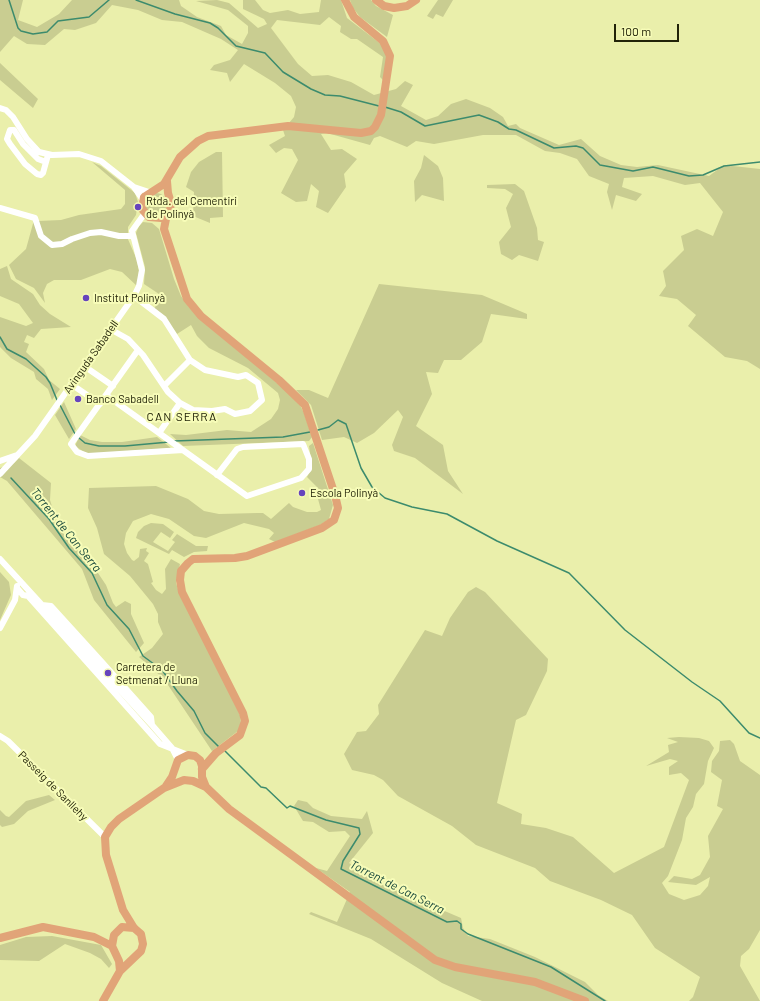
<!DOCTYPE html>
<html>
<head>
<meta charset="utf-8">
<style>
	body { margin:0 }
	#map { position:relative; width:760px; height:1001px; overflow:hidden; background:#eaefab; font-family:Barlow,sans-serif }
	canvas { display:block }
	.scale { position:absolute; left:614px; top:24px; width:65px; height:18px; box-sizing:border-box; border:2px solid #222308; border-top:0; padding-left:5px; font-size:12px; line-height:14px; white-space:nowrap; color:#222308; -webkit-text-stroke:3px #f7fcb8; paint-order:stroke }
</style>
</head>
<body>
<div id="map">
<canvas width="760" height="1001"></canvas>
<div class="scale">100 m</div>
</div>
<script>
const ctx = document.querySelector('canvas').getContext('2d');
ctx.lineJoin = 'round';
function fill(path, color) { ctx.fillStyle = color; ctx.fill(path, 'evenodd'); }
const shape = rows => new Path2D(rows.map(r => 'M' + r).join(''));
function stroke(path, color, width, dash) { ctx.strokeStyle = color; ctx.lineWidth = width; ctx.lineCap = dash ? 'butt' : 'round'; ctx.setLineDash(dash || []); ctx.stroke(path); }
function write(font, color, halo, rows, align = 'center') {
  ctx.font = font + ' Barlow,sans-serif'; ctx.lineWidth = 4; ctx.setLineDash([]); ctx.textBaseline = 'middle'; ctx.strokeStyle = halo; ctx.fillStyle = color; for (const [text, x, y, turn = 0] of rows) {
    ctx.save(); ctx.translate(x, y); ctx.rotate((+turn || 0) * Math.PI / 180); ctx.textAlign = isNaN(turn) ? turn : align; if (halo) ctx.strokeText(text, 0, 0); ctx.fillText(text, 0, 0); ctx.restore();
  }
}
const green = shape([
	[0,0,23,0,18,20,37,27,59,14,72,0,179,0,181,6,197,17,221,26,226,35,242,44,248,33,248,26,228,10,196,1,217,0,229,3,258,28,267,24,264,19,243,9,243,0,255,0,263,10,270,13,288,10,300,14,319,12,321,0,341,0,347,18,381,44,388,56,383,80,380,77,383,57,357,39,351,39,340,32,341,26,329,17,320,25,277,20,271,28,298,64,312,76,328,75,351,82,374,95,396,89,405,81,413,85,401,106,426,120,438,116,451,104,466,99,490,108,503,117,508,126,516,124,520,128,559,145,581,139,600,156,621,165,637,167,658,165,709,176,724,165,760,169,760,369,747,361,725,357,688,326,696,315,677,299,659,296,666,286,663,271,684,250,681,236,697,229,713,236,723,212,700,183,685,185,653,176,624,178,622,187,642,194,636,201,616,195,612,210,607,192,609,184,589,176,577,159,560,153,545,151,516,135,483,135,434,144,416,141,407,147,380,136,374,138,370,145,327,133,321,134,331,150,342,149,357,159,344,174,346,187,328,213,316,207,319,191,311,184,307,201,296,202,281,193,298,160,292,149,284,148,276,153,269,145,285,136,283,130,294,117,296,107,291,96,275,83,244,64,230,82,227,73,210,70,214,65,230,60,238,50,221,39,182,22,162,20,138,10,112,5,96,23,75,30,64,29,45,45,27,44,14,36,0,52],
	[350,0,371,0,376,6,393,15,387,37,360,17,353,8],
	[438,0,453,0,443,17,436,14,433,19,427,16],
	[0,63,38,99,33,108,0,80],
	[216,152,222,152,223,217,210,218,210,223,193,216,194,192,186,187,191,172,199,162],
	[424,155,438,166,443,178,444,201,422,195,415,202,414,181,421,168],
	[92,162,101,166,135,193,138,202,136,215,128,227,128,235,101,231,62,242,51,242,42,235,38,221,61,220,79,215,121,209,125,204,125,190],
	[515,184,524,191,537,228,538,240,544,242,538,261,519,255,512,260,501,254,499,242,511,227,506,208,513,194,505,189,487,188,487,185],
	'145 204a11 11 0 1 1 22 0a11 11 0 1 1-22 0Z',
	[34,220,49,245,82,236,100,234,127,237,137,260,139,271,137,286,122,272,110,269,81,280,54,280,47,284,43,293,45,303,34,288,16,279,9,265,26,249],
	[143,222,152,223,159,229,174,279,181,296,190,308,298,401,304,413,312,437,309,441,183,446,170,434,186,435,227,430,251,432,271,419,278,409,280,400,278,393,248,368,209,348,197,336,191,325,177,334,166,319,154,309,162,296,144,284,145,267,136,233,139,226],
	[7,266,11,279,33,294,40,305,50,314,71,327,41,329,34,338,27,335,24,342,29,344,26,352,44,369,49,380,60,389,52,400,48,389,36,379,34,372,11,358,0,347,0,317,26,326,33,323,19,304,0,296,0,269],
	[379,284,482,295,527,314,527,319,491,314,482,342,461,360,444,360,438,373,426,372,432,394,416,426,443,445,448,471,463,494,415,458,394,451,392,445,403,417,398,410,374,433,357,443,344,437,322,440,311,405,296,390,309,390,328,398],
	[64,402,76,429,69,439,55,415],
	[80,435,90,440,102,442,122,442,157,437,171,448,87,454,75,446],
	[313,443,333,505,329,519,320,525,275,542,269,539,274,533,269,529,244,523,206,538,194,536,169,519,151,514,133,521,126,533,124,544,127,553,132,560,134,561,139,557,140,549,147,548,146,551,149,553,144,561,148,564,153,582,151,583,156,590,162,594,166,589,165,569,171,559,180,564,176,583,179,592,227,686,240,715,241,723,238,731,212,751,164,679,139,657,152,648,163,634,158,622,158,614,153,604,130,576,104,554,97,528,88,508,89,488,156,486,188,499,204,511,219,514,257,513,263,513,271,519,289,503,293,507,307,512,317,512,321,510,318,499,321,491,307,477,312,467,309,446],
	[19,458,51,483,50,500,59,529,92,564,106,585,113,603,116,607,125,601,131,604,131,614,144,643,136,652,94,600,82,569,7,481,0,477,0,468,14,463],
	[151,523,163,524,174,532,170,538,161,532,153,542,168,551,175,542,172,540,177,534,196,546,208,546,207,551,194,552,184,557,172,550,169,554,136,538,138,532,144,526],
	[0,572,9,582,11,595,0,620],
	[476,587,485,592,548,659,547,671,526,715,516,720,497,803,522,814,521,824,546,828,573,837,614,873,664,847,689,780,681,773,669,775,669,767,678,761,670,759,646,766,669,752,668,745,678,742,667,738,679,737,699,738,709,741,714,748,708,761,704,784,696,794,693,807,686,818,682,840,668,876,662,883,669,894,684,900,700,895,708,886,710,877,696,885,668,882,674,876,692,879,700,875,710,857,708,836,723,809,717,806,722,780,711,772,712,761,719,751,720,741,730,740,734,744,740,761,760,775,760,930,749,949,741,956,740,966,760,1001,689,1001,693,997,700,977,655,948,632,915,601,900,550,881,535,868,476,845,452,826,398,796,383,780,374,775,352,770,344,754,357,732,366,731,379,714,378,705,425,630,442,636,450,618,468,592],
	[49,795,55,800,28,811,14,824,2,827,0,825,0,810,6,816,9,817,26,801],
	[298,800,307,802,313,808,331,816,362,819,367,811,373,833,349,863,379,883,461,918,463,928,468,936,490,939,535,957,585,982,598,995,608,1001,482,1001,442,983,371,939,309,914,311,912,337,922,350,892,316,868,327,871,350,836,345,831,329,832,313,822,303,821,294,806],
	[52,936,101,945,112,964,109,968,101,959,90,953,65,944,39,961,0,960,0,945,26,937]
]);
const stream = shape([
	[9,0,18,28,21,31,33,34,47,32,58,21,89,17,109,0],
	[136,0,175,14,210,23,218,28,236,46,265,53,283,72,311,89,325,95,340,96,379,106],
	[385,107,401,112,425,126,479,115,498,122,509,129,516,130,554,148,576,146,583,148,600,165,633,171,653,167,689,176,703,175,724,166,760,162],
	[0,337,7,349,26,359,46,377,50,383,57,400],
	[60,405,75,434],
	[318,430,329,427,338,420,346,424,361,468,372,487,385,498,412,507,447,514,497,541,569,573,625,630,692,682,720,701,749,733,760,738],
	[79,438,85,443,99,446,125,446,169,442],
	[174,441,283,437,310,432],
	[11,478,49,519,69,548,92,573,107,605,129,629,143,656,162,670,177,691,194,711,205,733,219,747],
	[225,751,261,787,266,788,287,808,290,806,326,820,359,828,360,834,343,861,341,869,447,922,457,921,461,924,461,929,468,934,551,967,605,1001]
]);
const minor = shape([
	[0,108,6,110,13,117,27,139,39,152,52,155,79,154,101,161,134,187,143,200],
	[46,162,38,159,23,144,14,130,10,130,7,139,10,144,25,164,37,174,41,175,43,173,48,155],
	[134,187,149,192],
	[0,208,35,218,41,236,52,245,62,244,72,239,90,233,101,232,119,236,132,236],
	[110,329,128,339,143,355,168,392,180,403,193,410,212,411,225,409,235,414,250,411,262,400,258,383,246,375,238,377,205,370,190,360,164,319,134,296],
	[138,350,71,444,77,452,88,456,183,450],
	[84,366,113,386],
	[71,384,100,404],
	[164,386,190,360],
	[106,395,247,496,301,478,309,469,309,459,303,444,243,447,237,449,217,475],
	[159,433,180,403],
	[0,461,17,455],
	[0,474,35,436,134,296,139,286,142,270,132,231,145,213],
	[0,559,152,725,172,748,178,760],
	[17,588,23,595,28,596,160,744,188,755],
	[42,605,51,606,101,661,151,717,152,725],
	[0,628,15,600,17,586],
	[0,736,8,741,105,837]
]);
const major = shape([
	[376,0,384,6,394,8,407,6,416,0],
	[167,181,168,193,171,203,170,210,161,218,149,217,142,209,144,197,164,184,180,157,198,141,208,136,288,126,361,133,371,131,375,127,381,115,390,56,383,41,354,17,345,0],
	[167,214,164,229,187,299,201,316,279,380,305,405,335,495,338,508,334,520,322,528,247,556,235,558,193,559,188,563,181,571,180,580,182,592,243,713,245,721,240,735,216,753,202,769],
	[166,786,172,777,178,760,188,755,195,756,200,760,202,766,202,777,206,787],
	[0,938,43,927,94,937,112,946],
	[120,971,119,961,112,946,114,935,122,927,134,928],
	[103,1001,120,971,141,951,143,944,141,934,134,928,123,910,106,855,105,837,111,827,119,819,164,788,184,780,193,781,206,787,229,809,435,960,455,967,535,982,585,1001]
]);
const markers = [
	[138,207,4,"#6644bd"],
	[86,298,4,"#6644bd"],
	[78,399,4,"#6644bd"],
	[302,493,4,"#6644bd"],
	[108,673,4,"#6644bd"]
];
const poiNames = [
	["Rtda. del Cementiri",146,201],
	["de Polinyà",146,214],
	["Institut Polinyà",94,298],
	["Banco Sabadell",86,399],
	["Escola Polinyà",310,493],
	["Carretera de",116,667],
	["Setmenat / Lluna",116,680]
];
const streetNames = [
	["Avinguda Sabadell",91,357,-55],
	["Passeig de Sanllehy",53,786,45]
];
const neighbourhoodNames = [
	["CAN SERRA",182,417]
];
const waterNames = [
	["Torrent de Can Serra",66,530,51],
	["Torrent de Can Serra",397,887,27]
];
fill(green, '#c9cd91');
stroke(stream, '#3c8b6d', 1.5);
stroke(minor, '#fff', 6);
stroke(major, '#e1a478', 8);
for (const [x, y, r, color] of markers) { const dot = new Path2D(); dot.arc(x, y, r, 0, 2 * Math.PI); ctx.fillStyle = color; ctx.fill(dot); stroke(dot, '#f7fcb8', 1.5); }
write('11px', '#222308', '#f7fcb8', poiNames, 'left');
write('11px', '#222308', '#f7fcb8', streetNames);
ctx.letterSpacing = '1px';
write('12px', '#222308', '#f7fcb8', neighbourhoodNames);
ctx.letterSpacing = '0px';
write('italic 12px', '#18483b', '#f7fcb8', waterNames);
</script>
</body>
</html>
